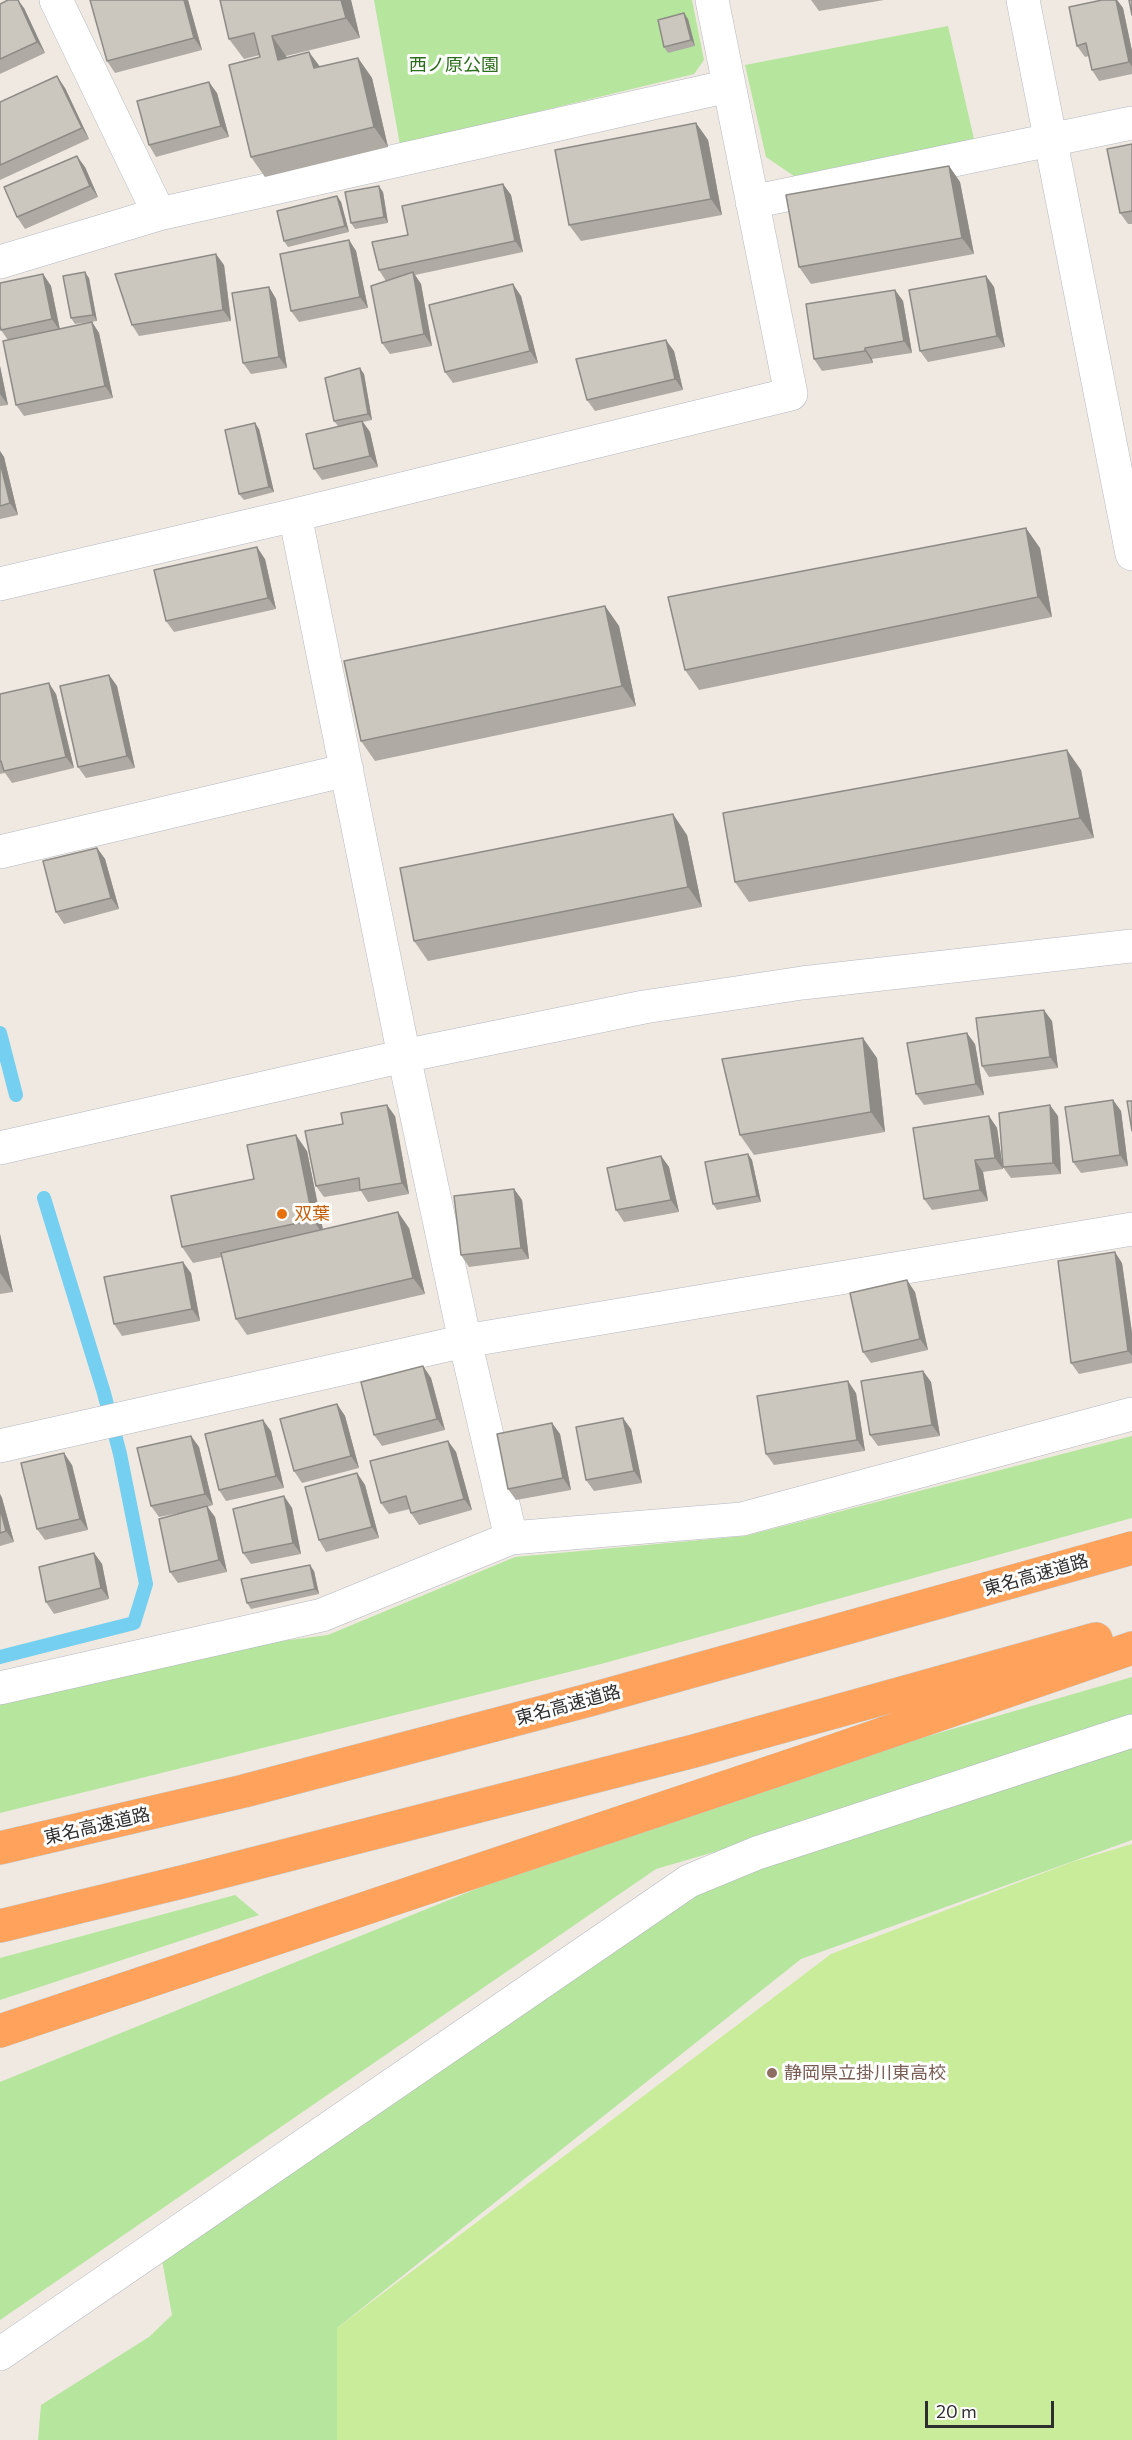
<!DOCTYPE html>
<html>
<head>
<meta charset="utf-8">
<style>
	body { margin:0 }
	#map { position:relative; width:1132px; height:2440px; overflow:hidden; background:#efe9e1; font-family:Commissioner,sans-serif }
	canvas { display:block }
	.scale { position:absolute; left:925px; top:2401px; width:129px; height:27px; box-sizing:border-box; border:3px solid #2e2e2e; border-top:0; padding-left:8px; font-size:18px; line-height:21px; white-space:nowrap; color:#2e2e2e; -webkit-text-stroke:4px #fff; paint-order:stroke }
</style>
</head>
<body>
<div id="map">
<canvas width="1132" height="2440"></canvas>
<div class="scale">20 m</div>
</div>
<script>
const ctx = document.querySelector('canvas').getContext('2d');
ctx.lineJoin = 'round';
function fill(path, color) { ctx.fillStyle = color; ctx.fill(path, 'evenodd'); }
const shape = rows => new Path2D(rows.map(r => 'M' + r).join(''));
function stroke(path, color, width, dash) { ctx.strokeStyle = color; ctx.lineWidth = width; ctx.lineCap = dash ? 'butt' : 'round'; ctx.setLineDash(dash || []); ctx.stroke(path); }
function write(font, color, halo, rows, align = 'center') {
  ctx.font = font + ' Commissioner,"Noto Sans JP",sans-serif'; ctx.lineWidth = 6; ctx.setLineDash([]); ctx.textBaseline = 'middle'; ctx.strokeStyle = halo; ctx.fillStyle = color; for (const [text, x, y, turn = 0] of rows) {
    ctx.save(); ctx.translate(x, y); ctx.rotate((+turn || 0) * Math.PI / 180); ctx.textAlign = isNaN(turn) ? turn : align; if (halo) ctx.strokeText(text, 0, 0); ctx.fillText(text, 0, 0); ctx.restore();
  }
}
const green = shape([
	[374,0,692,0,704,60,694,74,400,145],
	[948,26,974,139,794,176,766,157,745,65],
	[1132,1436,1132,1518,601,1664,0,1813,0,1703,221,1649,328,1635,515,1557,745,1536],
	[1132,1677,1132,1730,656,1869,0,2320,0,2082,666,1812],
	[1132,1732,1132,1840,801,1959,337,2328,337,2440,38,2440,41,2405,149,2337,172,2315,162,2260,689,1881],
	[235,1895,259,1915,0,2000,0,1958]
]);
const pitch = shape([
	[1132,1844,1132,2440,337,2440,337,2328,831,1954,1072,1862]
]);
const stream = shape([
	[0,1033,16,1095],
	[0,1657,134,1623,146,1584,120,1454,104,1393,44,1198]
]);
const minor = shape([
	[56,0,159,214],
	[1023,0,1132,554],
	[752,202,1132,123],
	[0,262,159,214,729,86],
	[0,584,295,515,791,394,712,0],
	[0,852,347,770],
	[0,1148,404,1056,644,1007,802,983,1132,946],
	[0,1446,465,1341,1132,1229],
	[511,1538,742,1519,1132,1414],
	[0,1688,322,1615,511,1538,465,1341,404,1056,295,515],
	[0,2354,689,1881,757,1853,1132,1731]
]);
const highway = shape([
	[0,1848,244,1791,589,1700,1132,1548],
	[0,1926,186,1881,694,1751,1096,1639],
	[0,2031,801,1762,1132,1648]
]);
const wall = shape([
	[188,0,202,50,115,73,107,61],
	[351,0,360,38,286,56,287,57,320,67,358,58,372,78,388,147,265,177,251,157,260,55,244,59,229,39],
	[811,0,884,0,819,11],
	[1102,0,1117,0,1123,8,1132,51,1132,74,1099,81,1092,70,1089,56,1085,57,1077,46],
	[0,4,24,8,45,53,0,74],
	[688,19,695,46,668,53,664,47],
	[65,88,89,139,0,180,0,102],
	[217,93,229,137,156,157,149,145],
	[696,123,708,140,722,215,581,241,569,225],
	[1132,144,1132,224,1128,224,1120,213],
	[949,166,960,182,974,254,811,284,799,267],
	[85,167,98,197,25,229,17,217],
	[503,184,511,195,523,252,415,275,421,284,432,346,390,354,382,343,386,281,379,270,408,235],
	[383,192,388,223,355,229,351,223],
	[337,196,341,202,349,232,288,247,284,241],
	[349,240,356,251,368,308,299,322,291,311],
	[224,265,231,321,139,336,132,325],
	[43,274,51,286,60,329,92,322,99,333,113,398,24,416,16,405,8,340,1,330],
	[986,276,994,287,1005,347,928,362,920,351],
	[89,278,97,321,75,324,71,318],
	[269,287,276,299,287,368,251,374,243,363],
	[895,290,903,301,912,353,872,359,873,363,822,371,814,359],
	[521,296,538,363,453,383,445,372],
	[674,351,683,390,595,411,587,400],
	[0,366,8,405,0,406],
	[364,374,372,420,363,422,370,432,378,467,322,480,314,469,338,426,334,421],
	[259,429,274,492,244,500,239,494],
	[0,451,4,457,18,515,0,519],
	[1040,548,1052,617,699,690,685,670],
	[265,559,276,609,174,632,166,621],
	[605,606,619,626,636,706,375,761,361,741],
	[109,675,117,686,135,768,86,778,78,767],
	[0,694,56,694,74,768,12,783,5,773,0,774],
	[1081,770,1094,838,749,902,735,882],
	[687,835,702,907,428,961,414,941],
	[97,848,105,859,119,909,64,924,56,912],
	[1052,1021,1058,1068,989,1077,982,1066],
	[975,1044,984,1095,924,1105,916,1094],
	[877,1058,885,1132,754,1155,740,1135],
	[1113,1100,1121,1111,1128,1166,1081,1173,1073,1162],
	[395,1116,409,1194,368,1202,361,1191,324,1197,316,1186],
	[989,1116,997,1128,1003,1169,983,1172,988,1201,932,1210,924,1199],
	[1058,1116,1061,1174,1011,1178,1003,1167],
	[307,1151,323,1229,409,1228,425,1294,247,1335,236,1319,222,1257,193,1263,182,1247,254,1179],
	[748,1154,752,1160,761,1202,717,1210,713,1204],
	[661,1156,669,1167,679,1212,624,1222,616,1210],
	[514,1189,522,1200,529,1259,469,1267,461,1255],
	[0,1234,13,1292,0,1294],
	[1122,1263,1132,1333,1132,1363,1079,1374,1071,1363],
	[191,1273,200,1321,122,1336,114,1324],
	[915,1292,928,1350,871,1363,863,1352],
	[423,1366,431,1378,445,1430,382,1446,374,1435],
	[923,1371,931,1382,940,1436,878,1446,870,1435],
	[856,1393,865,1451,774,1465,766,1454],
	[337,1404,345,1416,359,1468,302,1483,294,1471],
	[552,1423,560,1434,571,1490,516,1500,508,1489],
	[631,1429,642,1483,594,1491,586,1480],
	[271,1431,284,1488,226,1501,219,1490],
	[191,1436,199,1447,213,1505,207,1507,215,1517,227,1572,178,1583,170,1572,194,1510,159,1517,151,1506],
	[448,1441,456,1452,472,1510,419,1525,411,1513,410,1509,389,1514,381,1503],
	[72,1465,88,1530,45,1540,37,1529],
	[357,1473,365,1485,379,1538,326,1552,319,1540],
	[0,1494,2,1498,14,1542,0,1546],
	[284,1496,292,1508,301,1554,251,1564,243,1553],
	[94,1553,102,1564,109,1599,54,1614,46,1602],
	[314,1571,319,1594,251,1609,247,1603]
]);
const shadedWall = shape([
	[18,0,24,8,45,53,37,42],
	[184,0,188,0,202,50,194,38],
	[341,0,351,0,360,38,346,18],
	[1116,0,1117,0,1123,8,1132,51,1132,67,1129,62],
	[684,13,688,19,695,46,691,40],
	[272,36,286,56,292,80,278,60],
	[309,52,324,72,314,68],
	[358,58,372,78,388,147,374,127],
	[57,76,65,88,89,139,82,128],
	[209,82,217,93,229,137,221,126],
	[696,123,708,140,722,215,711,199],
	[77,156,85,167,98,197,90,186],
	[949,166,960,182,974,254,962,238],
	[503,184,511,195,523,252,515,241],
	[379,186,383,192,388,223,384,217],
	[337,196,341,202,349,232,345,226],
	[349,240,356,251,368,308,360,297],
	[216,254,224,265,231,321,223,310],
	[85,272,89,278,97,321,93,315],
	[413,272,421,284,432,346,424,334],
	[43,274,51,286,60,331,52,319],
	[986,276,994,287,1005,347,997,336],
	[513,284,521,296,538,363,530,351],
	[269,287,276,299,287,368,279,357],
	[895,290,903,301,912,353,904,341],
	[92,322,99,333,113,398,105,386],
	[666,340,674,351,683,390,675,379],
	[865,348,872,359,873,363,865,351],
	[0,366,8,405,0,394],
	[360,368,364,374,372,420,368,414],
	[362,421,370,432,378,467,370,456],
	[255,423,259,429,274,492,269,487],
	[0,451,4,457,18,515,10,503,0,462],
	[1026,528,1040,548,1052,617,1038,597],
	[257,547,265,559,276,609,268,598],
	[605,606,619,626,636,706,622,686],
	[109,675,117,686,135,768,127,756],
	[49,683,56,694,74,768,66,757],
	[1067,750,1081,770,1094,838,1080,818],
	[673,814,687,835,702,907,688,887],
	[97,848,105,859,119,909,111,898],
	[1044,1010,1052,1021,1058,1068,1050,1057],
	[967,1033,975,1044,984,1095,976,1084],
	[863,1038,877,1058,885,1132,871,1112],
	[1113,1100,1121,1111,1128,1166,1120,1155],
	[387,1105,395,1116,409,1194,402,1183],
	[1050,1105,1058,1116,1061,1174,1053,1163],
	[989,1116,997,1128,1003,1169,995,1158],
	[296,1135,307,1151,324,1236,313,1220],
	[748,1154,752,1160,761,1202,757,1196],
	[661,1156,669,1167,679,1212,671,1200],
	[975,1160,983,1172,988,1201,980,1190],
	[514,1189,522,1200,529,1259,521,1248],
	[398,1212,409,1228,425,1294,413,1278],
	[0,1234,13,1292,0,1273],
	[1115,1252,1122,1263,1132,1333,1132,1356,1128,1351],
	[183,1262,191,1273,200,1321,192,1309],
	[907,1280,915,1292,928,1350,920,1339],
	[423,1366,431,1378,445,1430,437,1419],
	[923,1371,931,1382,940,1436,932,1425],
	[848,1381,856,1393,865,1451,857,1440],
	[337,1404,345,1416,359,1468,351,1456],
	[623,1418,631,1429,642,1483,634,1471],
	[263,1420,271,1431,284,1488,276,1476],
	[552,1423,560,1434,571,1490,563,1478],
	[191,1436,199,1447,213,1505,205,1494],
	[448,1441,456,1452,472,1510,464,1499],
	[64,1453,72,1465,88,1530,80,1519],
	[357,1473,365,1485,379,1538,372,1527],
	[0,1494,2,1498,14,1542,6,1531,0,1508],
	[284,1496,292,1508,301,1554,293,1543],
	[207,1506,215,1517,227,1572,219,1560],
	[94,1553,102,1564,109,1599,101,1588],
	[310,1565,314,1571,319,1594,315,1589]
]);
const building = shape([
	[8,0,18,0,37,42,0,59,0,4,8,0],
	[90,0,184,0,194,38,107,61,90,0],
	[220,0,341,0,346,18,272,36,278,60,309,52,314,68,358,58,374,127,251,157,229,65,260,57,254,33,229,39,220,0],
	[1102,0,1116,0,1129,62,1092,70,1086,43,1077,46,1069,7,1102,0],
	[1129,0,1132,0,1132,15,1129,0],
	[684,13,691,40,664,47,658,20,684,13],
	[57,76,82,128,0,165,0,102,57,76],
	[209,82,221,126,149,145,137,101,209,82],
	[696,123,711,199,569,225,555,150,696,123],
	[1132,144,1132,211,1120,213,1107,149,1132,144],
	[77,156,90,186,17,217,4,187,77,156],
	[949,166,962,238,799,267,786,195,949,166],
	[503,184,515,241,379,270,372,242,408,235,402,206,503,184],
	[379,186,384,217,351,223,345,192,379,186],
	[337,196,345,226,284,241,277,211,337,196],
	[349,240,360,297,291,311,280,254,349,240],
	[216,254,223,310,132,325,115,274,216,254],
	[85,272,93,315,71,318,63,276,85,272],
	[413,272,424,334,382,343,371,286,413,272],
	[43,274,52,319,1,330,0,326,0,283,43,274],
	[986,276,997,336,920,351,909,290,986,276],
	[513,284,530,351,445,372,429,305,513,284],
	[269,287,279,357,243,363,232,293,269,287],
	[895,290,904,341,865,348,865,351,814,359,806,304,895,290],
	[92,322,105,386,16,405,3,341,92,322],
	[666,340,675,379,587,400,576,359,666,340],
	[360,368,368,414,334,421,325,378,360,368],
	[362,421,370,456,314,469,306,434,362,421],
	[255,423,269,487,239,494,225,430,255,423],
	[0,462,10,503,0,506,0,462],
	[1026,528,1038,597,685,670,668,597,1026,528],
	[257,547,268,598,166,621,154,570,257,547],
	[605,606,622,686,361,741,344,661,605,606],
	[109,675,127,756,78,767,60,686,109,675],
	[49,683,66,757,4,771,1,761,0,761,0,694,49,683],
	[1067,750,1080,818,735,882,723,813,1067,750],
	[673,814,688,887,414,941,400,868,673,814],
	[97,848,111,898,56,912,43,861,97,848],
	[1044,1010,1050,1057,982,1066,976,1018,1044,1010],
	[967,1033,976,1084,916,1094,907,1043,967,1033],
	[863,1038,871,1112,740,1135,722,1059,863,1038],
	[1113,1100,1120,1155,1073,1162,1065,1107,1113,1100],
	[1127,1101,1132,1101,1132,1131,1127,1101],
	[387,1105,402,1183,360,1190,359,1178,316,1186,305,1131,343,1124,341,1113,387,1105],
	[1050,1105,1053,1163,1003,1167,999,1113,1050,1105],
	[989,1116,995,1158,975,1160,980,1190,924,1199,913,1128,989,1116],
	[296,1135,313,1220,182,1247,171,1196,254,1179,247,1145,296,1135],
	[748,1154,757,1196,713,1204,705,1162,748,1154],
	[661,1156,671,1200,616,1210,607,1168,661,1156],
	[514,1189,521,1248,461,1255,454,1196,514,1189],
	[398,1212,413,1278,236,1319,221,1253,398,1212],
	[1115,1252,1128,1351,1071,1363,1058,1261,1115,1252],
	[183,1262,192,1309,114,1324,104,1277,183,1262],
	[907,1280,920,1339,863,1352,850,1293,907,1280],
	[423,1366,437,1419,374,1435,361,1382,423,1366],
	[923,1371,932,1425,870,1435,861,1381,923,1371],
	[848,1381,857,1440,766,1454,757,1396,848,1381],
	[337,1404,351,1456,294,1471,280,1419,337,1404],
	[623,1418,634,1471,586,1480,576,1427,623,1418],
	[263,1420,276,1476,219,1490,205,1434,263,1420],
	[552,1423,563,1478,508,1489,497,1434,552,1423],
	[191,1436,205,1494,151,1506,137,1448,191,1436],
	[448,1441,464,1499,411,1513,406,1496,381,1503,370,1461,448,1441],
	[64,1453,80,1519,37,1529,21,1463,64,1453],
	[357,1473,372,1527,319,1540,305,1487,357,1473],
	[284,1496,293,1543,243,1553,233,1509,284,1496],
	[207,1506,219,1560,170,1572,159,1519,207,1506],
	[0,1508,6,1531,0,1533,0,1508],
	[94,1553,101,1588,46,1602,39,1567,94,1553],
	[310,1565,315,1589,247,1603,241,1579,310,1565]
]);
const markers = [
	[282,1214,6,"#e8710a"],
	[772,2073,6,"#8d6e63"]
];
const parkNames = [
	["西ノ原公園",454,65]
];
const foodNames = [
	["双葉",294,1214]
];
const streetNames = [
	["東名高速道路",1036,1575,-16],
	["東名高速道路",568,1705,-15],
	["東名高速道路",97,1826,-13]
];
const educationNames = [
	["静岡県立掛川東高校",784,2073]
];
fill(green, '#b6e59e');
fill(pitch, '#c9ec9a');
stroke(stream, '#75cff0', 14);
stroke(minor, '#b4b7c1', 34);
stroke(highway, '#c9c9c9', 34);
stroke(minor, '#fff', 33);
stroke(highway, '#ffa35c', 33);
fill(wall, '#afaba4');
fill(shadedWall, '#8e8b86');
fill(building, '#cbc7bf');
stroke(building, '#8e8b86', 1.5);
for (const [x, y, r, color] of markers) { const dot = new Path2D(); dot.arc(x, y, r, 0, 2 * Math.PI); ctx.fillStyle = color; ctx.fill(dot); stroke(dot, '#fff', 2); }
write('18px', '#2c6e1b', '#fff', parkNames);
write('18px', '#c56008', '#fff', foodNames, 'left');
write('18px', '#2e2e2e', '#fff', streetNames);
write('18px', '#785e54', '#fff', educationNames, 'left');
</script>
</body>
</html>
